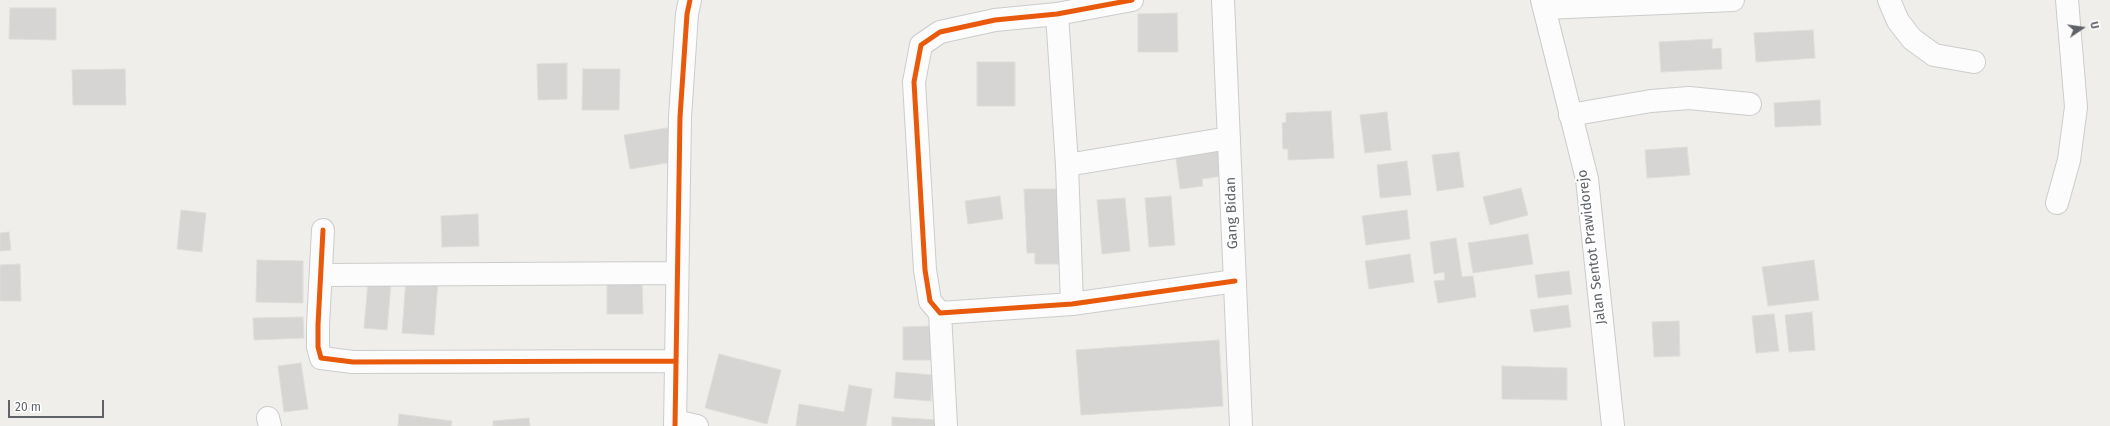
<!DOCTYPE html>
<html>
<head>
<meta charset="utf-8">
<style>
	body { margin:0 }
	#map { position:relative; width:2110px; height:426px; overflow:hidden; background:#efeeea; font-family:"Fira Sans",sans-serif }
	canvas { display:block }
	.north { position:absolute; left:2062px; top:8px; width:40px; height:40px; -webkit-text-stroke:3px #fff; paint-order:stroke; rotate:77deg; font-size:11px; font-weight:700; line-height:16px; text-align:center; color:#5f6368 }
	.north::after { content:''; display:block; margin:auto; width:14px; height:18px; background:#5f6368; clip-path:polygon(50% 0,100% 100%,50% 72%,0 100%) }
	.scale { position:absolute; left:8px; top:400px; width:96px; height:18px; box-sizing:border-box; border:2px solid #5f6368; border-top:0; padding-left:5px; font-size:12px; line-height:14px; white-space:nowrap; color:#5f6368; -webkit-text-stroke:3px #fff; paint-order:stroke }
</style>
</head>
<body>
<div id="map">
<canvas width="2110" height="426"></canvas>
<div class="north">U</div>
<div class="scale">20 m</div>
</div>
<script>
const ctx = document.querySelector('canvas').getContext('2d');
ctx.lineJoin = 'round';
function fill(path, color) { ctx.fillStyle = color; ctx.fill(path, 'evenodd'); }
const shape = rows => new Path2D(rows.map(r => 'M' + r).join(''));
function stroke(path, color, width, dash) { ctx.strokeStyle = color; ctx.lineWidth = width; ctx.lineCap = dash ? 'butt' : 'round'; ctx.setLineDash(dash || []); ctx.stroke(path); }
function write(font, color, halo, rows, align = 'center') {
  ctx.font = font + ' "Fira Sans",sans-serif'; ctx.lineWidth = 4; ctx.setLineDash([]); ctx.textBaseline = 'middle'; ctx.strokeStyle = halo; ctx.fillStyle = color; for (const [text, x, y, turn = 0] of rows) {
    ctx.save(); ctx.translate(x, y); ctx.rotate((+turn || 0) * Math.PI / 180); ctx.textAlign = isNaN(turn) ? turn : align; if (halo) ctx.strokeText(text, 0, 0); ctx.fillText(text, 0, 0); ctx.restore();
  }
}
const building = shape([
	[10,8,56,8,56,40,9,39,10,8],
	[1177,13,1178,52,1138,52,1138,14,1177,13],
	[1813,30,1815,58,1756,62,1754,33,1813,30],
	[1712,39,1712,49,1721,48,1722,69,1661,72,1659,42,1712,39],
	[977,62,1015,62,1015,106,977,106,977,62],
	[567,63,567,99,538,100,537,64,567,63],
	[125,69,126,105,73,105,72,70,125,69],
	[583,69,620,69,619,110,582,110,583,69],
	[1820,100,1821,125,1775,127,1774,103,1820,100],
	[1331,111,1334,158,1288,160,1288,149,1283,149,1282,123,1286,122,1286,113,1331,111],
	[1387,112,1391,150,1365,153,1360,115,1387,112],
	[673,127,679,161,630,169,624,135,673,127],
	[1226,144,1229,175,1202,179,1203,186,1180,189,1175,151,1226,144],
	[1687,147,1690,175,1647,178,1645,150,1687,147],
	[1459,152,1464,187,1437,191,1432,155,1459,152],
	[1407,161,1411,195,1380,198,1377,165,1407,161],
	[1521,188,1528,215,1490,225,1483,197,1521,188],
	[1024,189,1064,189,1065,264,1035,264,1035,253,1027,253,1024,189],
	[1000,196,1003,219,968,224,965,201,1000,196],
	[1171,196,1175,245,1149,247,1145,198,1171,196],
	[1125,198,1130,251,1102,254,1097,200,1125,198],
	[181,210,206,213,202,252,177,249,181,210],
	[1407,210,1410,239,1366,245,1362,216,1407,210],
	[478,214,479,246,442,247,441,216,478,214],
	[9,232,11,250,0,251,0,233,9,232],
	[1528,234,1533,264,1473,273,1468,243,1528,234],
	[1456,238,1462,277,1473,276,1476,297,1438,303,1434,281,1445,280,1444,272,1434,274,1430,242,1456,238],
	[1410,254,1414,282,1369,289,1365,261,1410,254],
	[257,260,303,261,303,303,256,302,257,260],
	[1814,260,1819,300,1768,306,1762,267,1814,260],
	[20,264,21,301,0,301,0,265,20,264],
	[1569,271,1572,294,1538,298,1535,275,1569,271],
	[406,279,438,280,434,335,402,333,406,279],
	[368,282,391,284,387,330,364,328,368,282],
	[642,282,643,314,607,314,607,283,642,282],
	[1568,305,1571,327,1534,332,1530,310,1568,305],
	[1812,312,1815,350,1789,352,1785,315,1812,312],
	[1774,314,1779,351,1756,353,1752,316,1774,314],
	[303,317,304,338,254,340,253,318,303,317],
	[1679,321,1680,356,1654,357,1652,322,1679,321],
	[932,326,932,360,903,360,903,327,932,326],
	[1219,340,1223,406,1081,415,1076,350,1219,340],
	[719,354,781,370,767,424,705,408,719,354],
	[301,363,308,409,284,412,278,366,301,363],
	[1502,366,1567,368,1567,400,1502,399,1502,366],
	[896,372,932,375,931,401,894,398,896,372],
	[849,385,872,389,866,426,796,426,799,404,844,412,849,385],
	[399,414,452,421,451,426,398,426,399,414],
	[892,417,937,420,936,426,892,426,892,417],
	[529,418,530,426,493,426,493,421,529,418]
]);
const street = shape([
	[1132,0,1057,14,995,20,940,32,921,45,914,82,925,270,930,301,940,313,1072,304,1235,281],
	[1223,0,1241,426],
	[1889,0,1898,21,1912,39,1934,55,1974,62],
	[1545,8,1733,0],
	[1057,14,1067,165],
	[1570,115,1651,101,1689,98,1750,104],
	[2057,203,2069,160,2076,107,2067,0],
	[323,230,318,325,318,347,321,358,353,362,675,361],
	[322,275,677,273],
	[1072,304,1067,165,1229,138],
	[940,313,946,426],
	[268,418,270,426],
	[675,421,697,426],
	[675,426,680,117,687,14,690,0]
]);
const secondary = shape([
	[1542,0,1587,179,1613,426]
]);
const cycleway = shape([
	[1132,0,1057,14,995,20,940,32,921,45,914,82,925,270,930,301,940,313,1072,304,1235,281],
	[323,230,318,325,318,347,321,358,353,362,675,361],
	[675,426,680,117,687,14,690,0]
]);
const streetNames = [
	["Gang Bidan",1232,213,-92],
	["Jalan Sentot Prawidorejo",1592,247,-97]
];
fill(building, '#d6d5d3');
stroke(building, '#deddd9', 1);
stroke(street, '#cbcccc', 24);
stroke(secondary, '#cacacb', 24);
stroke(street, '#fdfcfc', 22);
stroke(secondary, '#fdfcfc', 22);
stroke(cycleway, '#e8590c', 5);
write('14px', '#5f6368', '#fff', streetNames);
</script>
</body>
</html>
